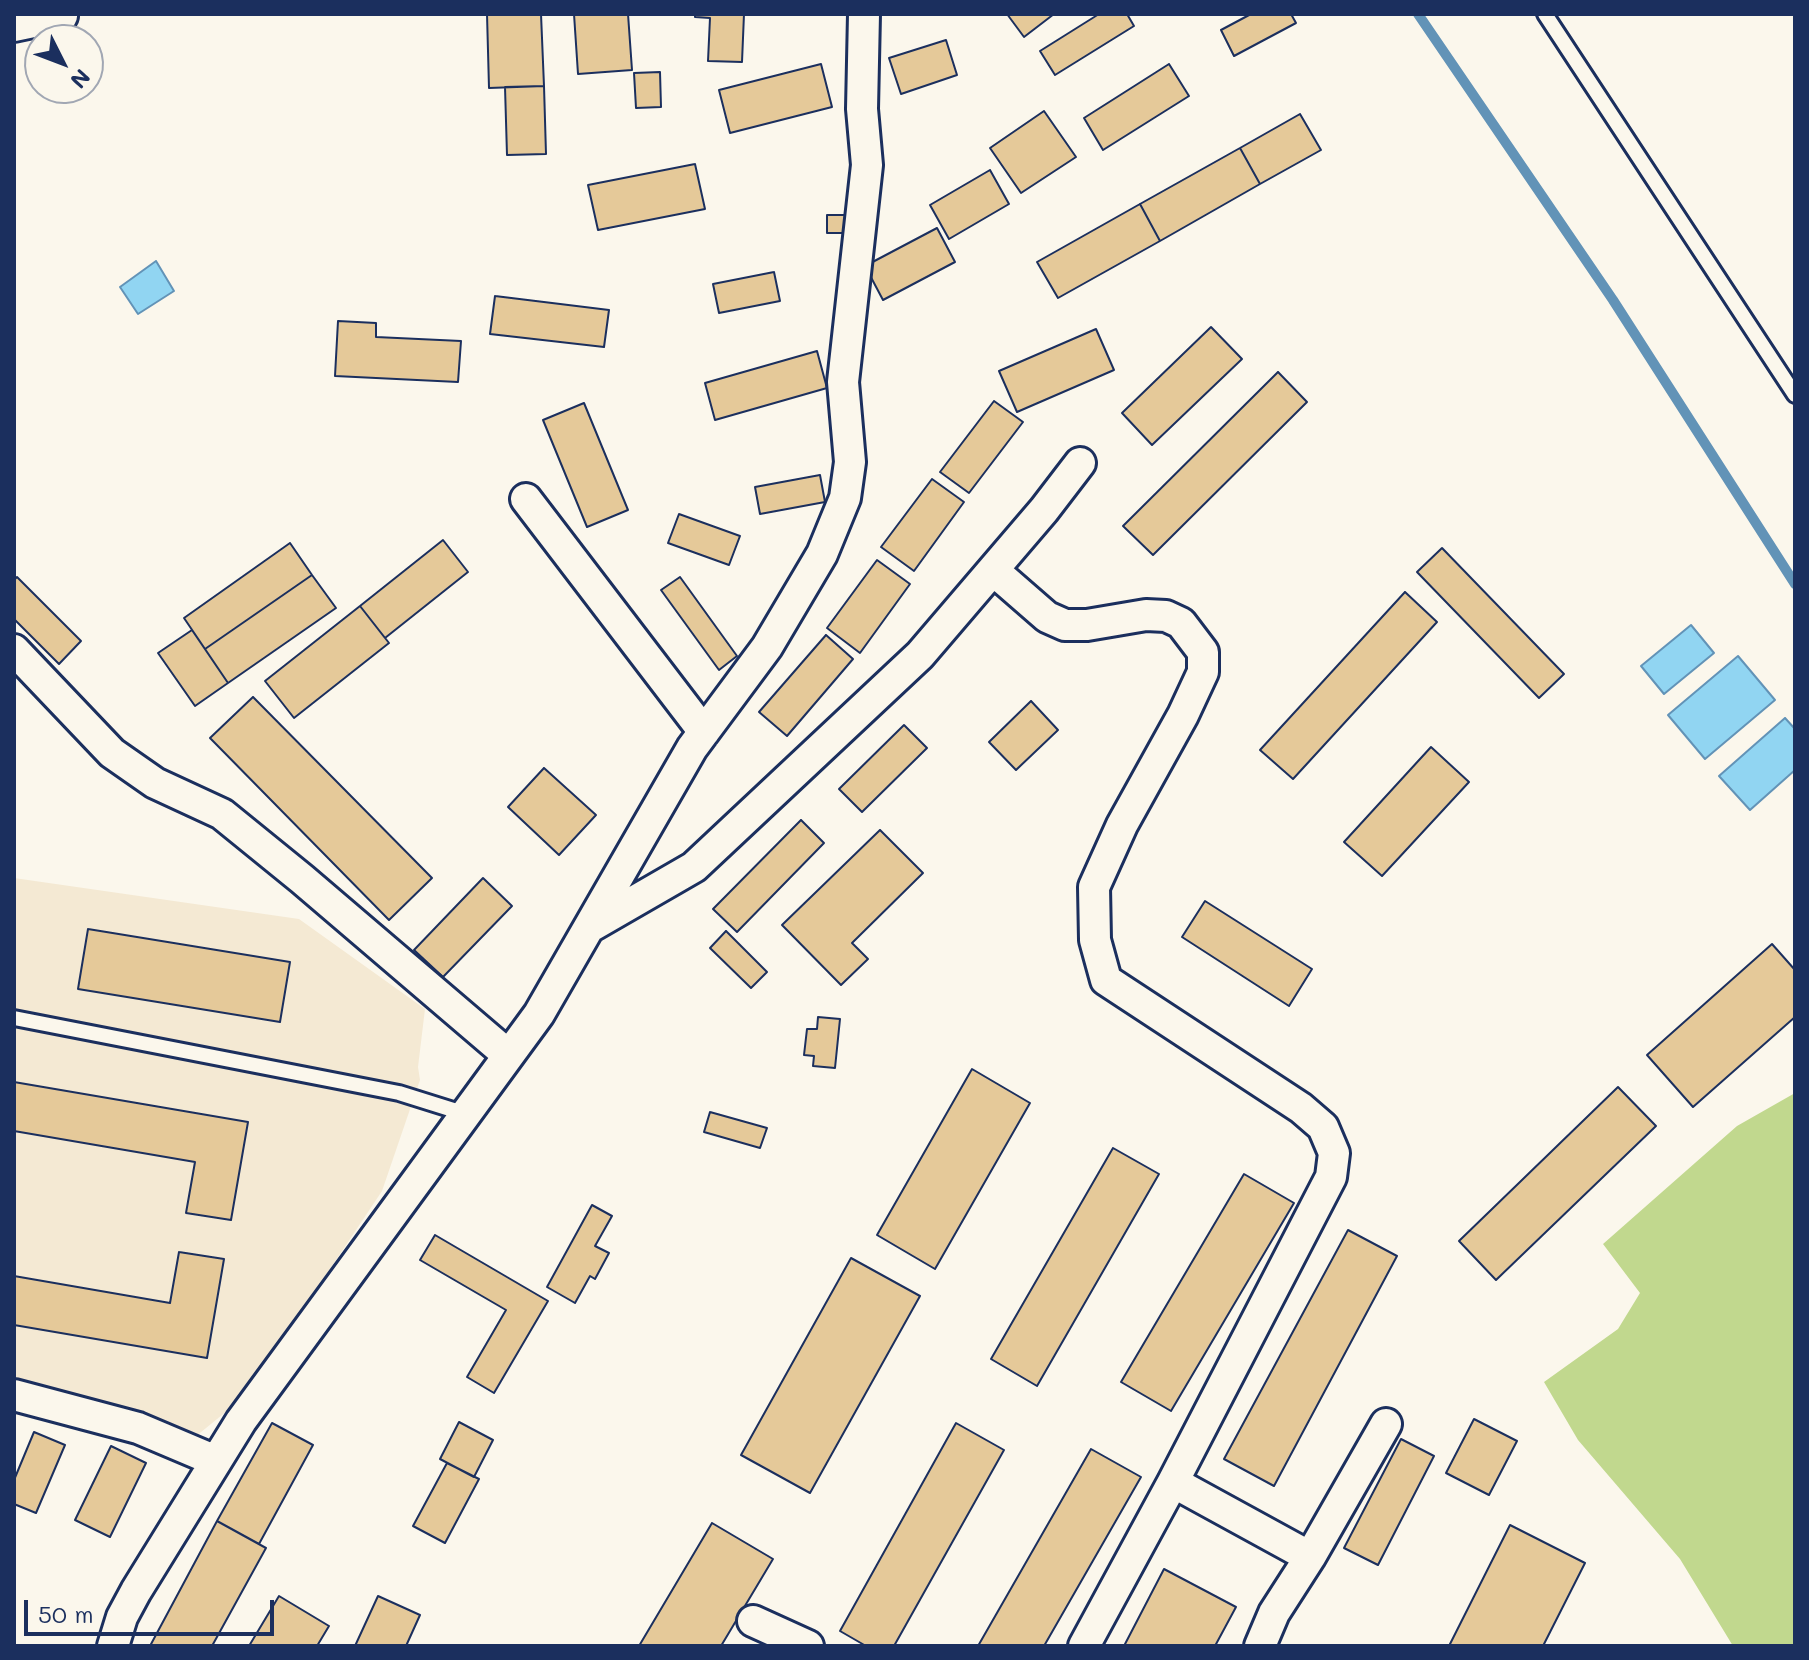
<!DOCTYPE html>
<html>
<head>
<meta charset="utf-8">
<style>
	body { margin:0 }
	#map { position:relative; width:1809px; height:1660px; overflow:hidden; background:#fbf7ec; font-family:Mali,sans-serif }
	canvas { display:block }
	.frame { position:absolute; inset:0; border:16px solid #1b2f5e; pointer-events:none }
	.north { position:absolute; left:24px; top:24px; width:80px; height:80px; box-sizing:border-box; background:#fbf7ec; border:2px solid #a1a7b3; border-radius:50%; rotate:132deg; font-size:22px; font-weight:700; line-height:32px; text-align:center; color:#1b2f5e }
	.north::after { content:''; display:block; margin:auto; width:28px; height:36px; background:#1b2f5e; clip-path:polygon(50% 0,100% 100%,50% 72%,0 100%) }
	.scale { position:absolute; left:24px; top:1600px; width:250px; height:36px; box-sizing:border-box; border:4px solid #1b2f5e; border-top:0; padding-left:10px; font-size:24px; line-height:28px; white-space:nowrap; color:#1b2f5e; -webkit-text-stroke:6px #fbf7ec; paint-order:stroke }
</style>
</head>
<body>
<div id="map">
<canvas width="1809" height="1660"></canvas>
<div class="frame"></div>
<div class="north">N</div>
<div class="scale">50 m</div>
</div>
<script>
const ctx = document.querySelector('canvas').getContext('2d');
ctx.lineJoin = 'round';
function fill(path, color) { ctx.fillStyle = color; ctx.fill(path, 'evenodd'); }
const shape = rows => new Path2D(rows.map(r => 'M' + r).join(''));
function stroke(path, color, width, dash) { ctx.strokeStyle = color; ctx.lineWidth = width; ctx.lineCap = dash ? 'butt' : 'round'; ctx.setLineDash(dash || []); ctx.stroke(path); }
const built = shape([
	[14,878,299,919,425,1009,418,1067,420,1080,382,1191,280,1344,233,1406,195,1437,14,1377]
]);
const green = shape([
	[1795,1093,1795,1646,1733,1646,1680,1559,1578,1440,1544,1382,1618,1329,1640,1293,1603,1244,1737,1126]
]);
const water = shape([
	[156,261,174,291,138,314,120,287,156,261],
	[1691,625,1714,653,1664,694,1641,666,1691,625],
	[1738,656,1775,700,1705,759,1668,715,1738,656],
	[1785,718,1795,729,1795,770,1750,810,1719,776,1785,718]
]);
const stream = shape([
	[1418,14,1613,300,1795,584]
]);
const building = shape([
	[487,14,541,14,544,86,489,88,487,14],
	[574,14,628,14,632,70,578,74,574,14],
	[695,14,744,14,742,62,708,61,710,18,695,17,695,14],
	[1007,14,1054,14,1024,37,1007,14],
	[1099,14,1127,14,1134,26,1055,75,1040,51,1099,14],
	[1251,14,1291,14,1296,23,1234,56,1221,30,1251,14],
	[946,40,957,75,901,94,889,58,946,40],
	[821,64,832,107,730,133,719,90,821,64],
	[1169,64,1189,96,1103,150,1084,118,1169,64],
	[660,72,661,107,636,108,634,73,660,72],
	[544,86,546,154,507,155,505,87,544,86],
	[1044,111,1076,157,1021,193,990,148,1044,111],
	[1300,114,1321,150,1260,184,1240,148,1300,114],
	[1240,148,1260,184,1160,241,1140,204,1240,148],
	[695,164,705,209,598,230,588,185,695,164],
	[990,170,1009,204,949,239,930,205,990,170],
	[1140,204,1160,241,1058,298,1037,262,1140,204],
	[827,215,849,215,849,233,827,233,827,215],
	[937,228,955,262,883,300,865,266,937,228],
	[774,272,780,301,719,313,713,284,774,272],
	[495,296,609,310,604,347,490,334,495,296],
	[338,321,376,323,376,337,461,341,458,382,335,376,338,321],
	[1211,327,1242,359,1152,445,1122,413,1211,327],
	[1096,329,1114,370,1017,412,999,371,1096,329],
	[817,351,827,388,715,420,705,383,817,351],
	[1278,372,1307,402,1153,555,1123,526,1278,372],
	[994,401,1023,422,969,493,940,472,994,401],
	[584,403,628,510,587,527,543,420,584,403],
	[820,475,825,502,760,514,755,487,820,475],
	[932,479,964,502,914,571,881,547,932,479],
	[679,514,740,536,729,565,668,543,679,514],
	[443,540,468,572,385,638,360,606,443,540],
	[290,543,312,575,205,649,184,618,290,543],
	[1442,548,1564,674,1539,698,1417,572,1442,548],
	[877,560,910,584,860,653,827,628,877,560],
	[312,575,336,608,228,683,205,649,312,575],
	[17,577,81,641,59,664,14,619,14,580,17,577],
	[680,577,737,656,719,670,661,590,680,577],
	[1405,592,1437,622,1293,779,1260,750,1405,592],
	[360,606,389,643,294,718,265,681,360,606],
	[192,630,228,683,195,706,158,653,192,630],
	[826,635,853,659,787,736,759,712,826,635],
	[253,697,432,878,389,920,210,738,253,697],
	[1031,701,1058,730,1016,770,989,742,1031,701],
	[904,725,927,748,862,812,839,789,904,725],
	[1431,747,1469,782,1382,876,1344,842,1431,747],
	[544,768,596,815,559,855,508,807,544,768],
	[801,820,824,843,737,932,713,909,801,820],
	[880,830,923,873,852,943,868,959,841,985,782,925,880,830],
	[483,878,512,906,443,977,414,950,483,878],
	[1205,901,1312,969,1289,1006,1182,937,1205,901],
	[88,929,290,962,280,1022,78,989,88,929],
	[726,931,767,972,751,988,710,948,726,931],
	[1772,944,1795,970,1795,1017,1693,1107,1647,1055,1772,944],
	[818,1017,840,1019,835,1068,813,1066,814,1056,804,1055,807,1029,817,1029,818,1017],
	[972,1069,1030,1103,935,1269,877,1235,972,1069],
	[14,1082,248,1122,231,1220,186,1213,195,1162,14,1131,14,1082],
	[1618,1087,1656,1126,1496,1280,1459,1241,1618,1087],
	[710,1112,767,1128,760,1148,704,1132,710,1112],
	[1113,1148,1159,1174,1037,1386,991,1359,1113,1148],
	[1244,1174,1294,1203,1171,1411,1121,1382,1244,1174],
	[592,1205,612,1216,595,1246,609,1253,595,1279,590,1276,575,1303,547,1287,592,1205],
	[1348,1230,1397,1256,1274,1486,1224,1459,1348,1230],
	[435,1235,548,1301,494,1393,467,1377,506,1310,420,1260,435,1235],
	[179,1252,224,1259,207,1358,14,1325,14,1276,170,1303,179,1252],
	[851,1258,920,1296,810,1493,741,1455,851,1258],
	[1474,1419,1517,1441,1489,1495,1446,1473,1474,1419],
	[459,1422,493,1440,474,1477,440,1459,459,1422],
	[272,1423,313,1445,259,1544,217,1521,272,1423],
	[956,1423,1004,1450,894,1646,866,1646,840,1631,956,1423],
	[34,1432,65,1445,36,1513,14,1504,14,1480,34,1432],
	[1401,1439,1434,1456,1378,1565,1344,1548,1401,1439],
	[111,1446,146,1463,110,1537,75,1520,111,1446],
	[1091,1449,1141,1477,1044,1646,978,1646,1091,1449],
	[447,1463,479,1479,445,1543,413,1526,447,1463],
	[217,1521,266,1548,212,1646,150,1646,217,1521],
	[712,1523,773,1559,721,1646,639,1646,712,1523],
	[1510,1525,1585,1563,1543,1646,1449,1646,1510,1525],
	[1164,1569,1236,1607,1215,1646,1124,1646,1164,1569],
	[279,1596,329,1626,317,1646,249,1646,279,1596],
	[378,1596,420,1615,406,1646,355,1646,378,1596]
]);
const service = shape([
	[1545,14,1795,395],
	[14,1018,399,1093,466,1114]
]);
const minor = shape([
	[14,26,62,16],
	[526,499,704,732],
	[993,570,1047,617,1065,625,1087,625,1146,615,1166,616,1181,623,1203,652,1203,672,1183,715,1122,825,1094,887,1095,940,1106,980,1301,1108,1323,1127,1334,1153,1331,1177,1173,1482,1084,1646],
	[14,650,112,753,155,783,222,814,302,879,508,1055],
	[590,927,694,867,920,655,1044,510,1080,463],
	[14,1395,138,1428,216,1461],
	[1173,1482,1310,1557],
	[753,1621,808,1646],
	[113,1646,122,1617,136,1591,241,1421,539,1014,692,748,767,647,822,554,845,498,850,462,843,382,867,165,862,109,864,14],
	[1260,1646,1274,1613,1310,1557,1386,1424]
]);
fill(built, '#f4e9d3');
fill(green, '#c1d88e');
fill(water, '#91d5f2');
stroke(water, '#6293b7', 2);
stroke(stream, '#6293b7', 10);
fill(building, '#e5c999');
stroke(building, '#1b2f5e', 2);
stroke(service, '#1b2f5e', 20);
stroke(minor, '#1b2f5e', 36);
stroke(service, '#fbf7ec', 14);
stroke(minor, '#fbf7ec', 30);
</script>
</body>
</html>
